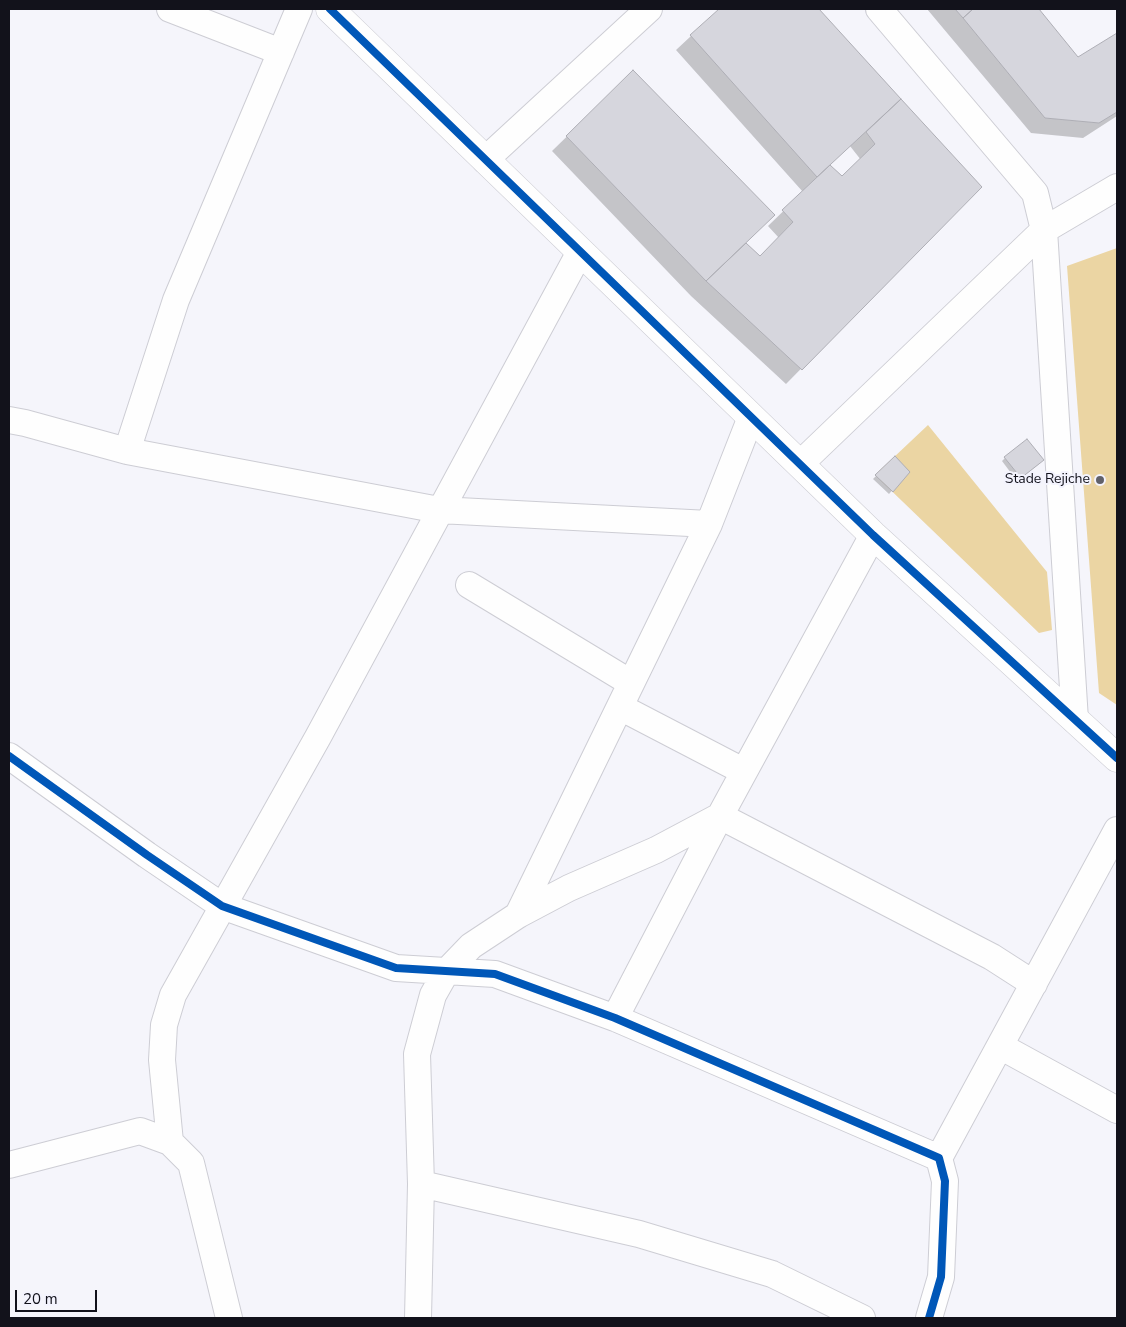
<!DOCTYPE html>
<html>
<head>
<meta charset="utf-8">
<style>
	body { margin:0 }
	#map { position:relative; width:1126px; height:1327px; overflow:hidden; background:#f5f5fb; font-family:"Nunito Sans",sans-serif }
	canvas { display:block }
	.frame { position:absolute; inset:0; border:10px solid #12121b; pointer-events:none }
	.scale { position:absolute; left:15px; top:1290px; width:82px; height:22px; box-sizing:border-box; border:2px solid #12121b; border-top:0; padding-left:6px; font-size:15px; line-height:18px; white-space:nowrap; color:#12121b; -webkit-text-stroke:4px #f3f3fd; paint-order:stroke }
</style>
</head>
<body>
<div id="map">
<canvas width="1126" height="1327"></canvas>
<div class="frame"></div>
<div class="scale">20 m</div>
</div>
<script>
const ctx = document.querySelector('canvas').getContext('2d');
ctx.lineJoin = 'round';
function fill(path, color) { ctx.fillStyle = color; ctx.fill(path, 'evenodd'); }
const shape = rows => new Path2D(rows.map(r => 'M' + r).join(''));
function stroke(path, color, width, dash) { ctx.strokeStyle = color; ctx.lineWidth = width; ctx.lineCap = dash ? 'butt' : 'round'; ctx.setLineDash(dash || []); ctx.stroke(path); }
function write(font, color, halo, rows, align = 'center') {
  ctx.font = font + ' "Nunito Sans",sans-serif'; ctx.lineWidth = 4; ctx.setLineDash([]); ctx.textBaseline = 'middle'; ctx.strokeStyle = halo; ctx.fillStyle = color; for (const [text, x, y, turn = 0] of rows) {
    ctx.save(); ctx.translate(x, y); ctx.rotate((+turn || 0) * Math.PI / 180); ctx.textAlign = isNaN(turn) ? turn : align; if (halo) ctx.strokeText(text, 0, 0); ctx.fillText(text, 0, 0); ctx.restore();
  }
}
const green = shape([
	[1117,248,1117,705,1099,693,1067,266],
	[928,425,1047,572,1052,630,1039,633,875,475]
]);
const shadow = shape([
	[720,9,818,9,980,187,786,384,691,296,552,151,633,72,745,244,760,258,779,238,768,226,803,192,676,50],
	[850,146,861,160,842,177,829,165],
	[927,9,1037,9,1078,58,1117,35,1117,116,1083,138,1031,133],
	[895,457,908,472,889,494,873,479],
	[1005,458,1039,464,1017,481,1002,461]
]);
const building = shape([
	[719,9,819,9,901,99,817,177,690,35,719,9],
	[955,9,973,9,963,18,955,9],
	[973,9,1039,9,1078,57,1117,33,1117,112,1099,123,1045,118,963,18,973,9],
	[633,70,775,215,706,281,566,136,633,70],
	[901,99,982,187,802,370,706,281,746,243,760,256,793,222,782,210,830,165,842,176,875,144,866,132,901,99],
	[1027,439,1044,460,1021,478,1004,457,1027,439],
	[895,456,910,472,893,492,875,475,895,456]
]);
const minor = shape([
	[170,9,281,52],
	[879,9,1035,193,1044,230,1075,720],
	[485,160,649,9],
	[9,420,25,423,127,451,176,300,299,9],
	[127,451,439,510,709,524],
	[800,464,1044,230,1117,187],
	[469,585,631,683],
	[620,707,743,771],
	[9,756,147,855,222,906,396,968,495,974,615,1018,939,1158,945,1181,941,1277,929,1318],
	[518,915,709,524,751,417],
	[615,1018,720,816,873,535],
	[1000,1046,1117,1110],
	[170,1142,162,1060,164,1025,173,995,318,737,580,252],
	[939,1158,1117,830],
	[9,1165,140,1131,170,1142,191,1163,229,1318],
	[421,1184,639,1234,772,1274,862,1318],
	[418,1318,421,1184,417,1054,433,995,446,972,471,946,518,915,569,888,656,850,720,816,992,957,1034,984]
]);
const tertiary = shape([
	[330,9,873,535,1117,758]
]);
const cycleway = shape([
	[330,9,873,535,1117,758],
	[9,756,147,855,222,906,396,968,495,974,615,1018,939,1158,945,1181,941,1277,929,1318]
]);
const markers = [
	[1100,480,5,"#616169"]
];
const poiNames = [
	["Stade Rejiche",1090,480]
];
fill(green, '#ebd5a3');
fill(shadow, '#0003');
fill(building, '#d6d6dd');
stroke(building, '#aeaeb5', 1);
stroke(minor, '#cdcdd4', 28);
stroke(tertiary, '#cdcdd4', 29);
stroke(minor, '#fefefe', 26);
stroke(tertiary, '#fefefe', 28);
stroke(cycleway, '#0057b8', 8);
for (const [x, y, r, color] of markers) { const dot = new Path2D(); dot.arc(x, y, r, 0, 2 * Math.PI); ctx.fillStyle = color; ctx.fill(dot); stroke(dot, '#f3f3fd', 2); }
write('14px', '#12121b', '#f3f3fd', poiNames, 'right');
</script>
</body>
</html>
